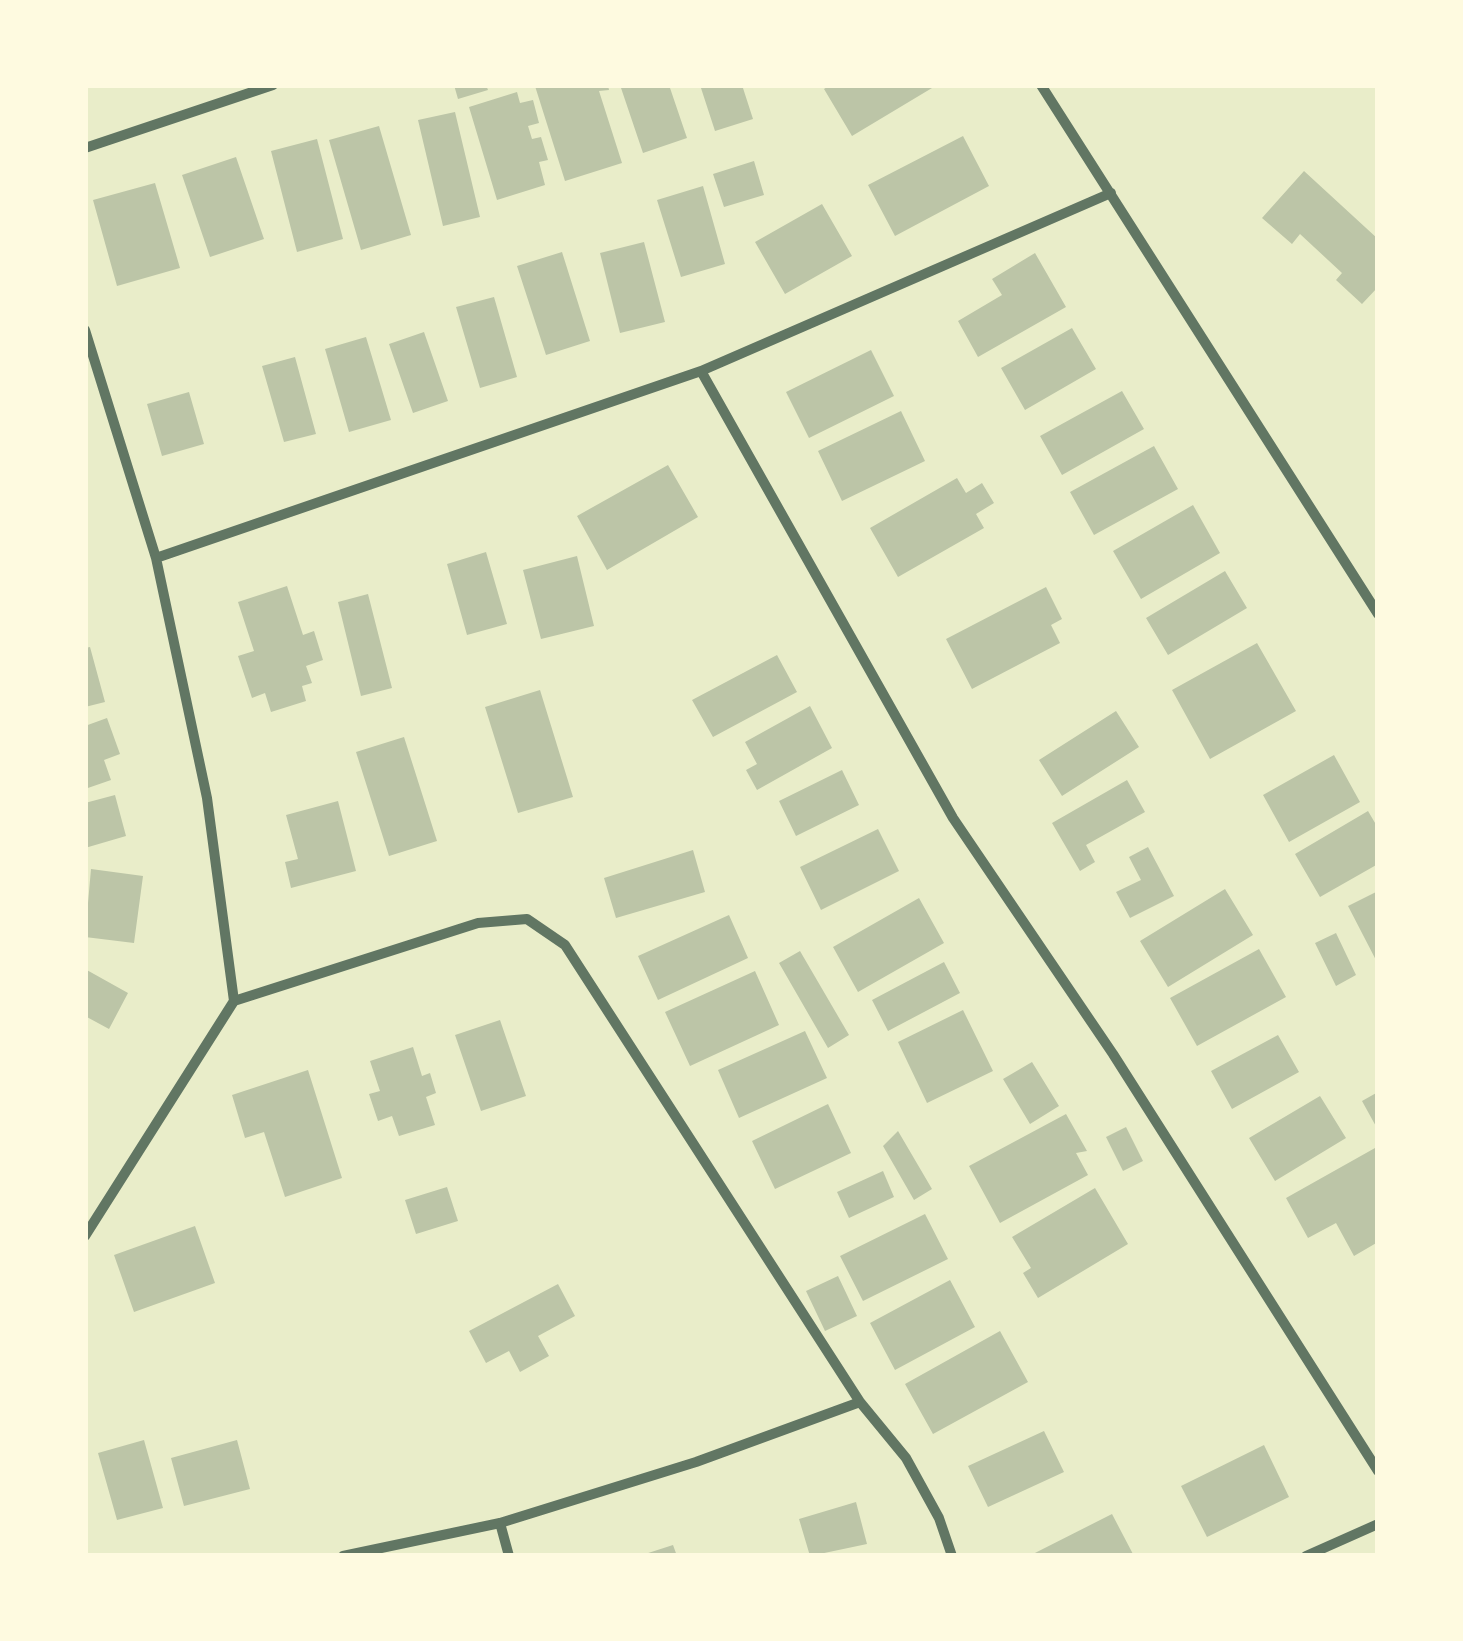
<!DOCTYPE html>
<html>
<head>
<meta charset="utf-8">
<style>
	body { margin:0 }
	#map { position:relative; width:1463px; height:1641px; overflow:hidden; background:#e9edc9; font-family:Lato,sans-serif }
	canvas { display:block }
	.frame { position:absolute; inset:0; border:88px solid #fefae0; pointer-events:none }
</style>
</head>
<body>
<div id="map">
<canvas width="1463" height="1641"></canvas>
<div class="frame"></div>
</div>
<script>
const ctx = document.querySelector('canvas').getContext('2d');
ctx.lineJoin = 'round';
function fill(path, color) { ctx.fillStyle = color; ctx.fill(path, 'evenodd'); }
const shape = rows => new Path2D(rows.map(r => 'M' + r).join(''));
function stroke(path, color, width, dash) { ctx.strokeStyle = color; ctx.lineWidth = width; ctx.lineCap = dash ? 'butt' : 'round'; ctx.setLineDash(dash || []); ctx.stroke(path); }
const building = shape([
	[454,85,486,85,488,90,458,99],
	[608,85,609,90,599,91,622,163,565,181,535,86],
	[620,85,669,85,687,138,643,153],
	[700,85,742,85,753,119,715,131],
	[830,85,937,85,852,136,824,89],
	[517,92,520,103,533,100,539,123,528,126,532,139,541,137,548,160,539,162,545,185,497,200,469,107],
	[455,112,480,217,443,226,418,120],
	[379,126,411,235,361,250,329,140],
	[963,136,989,186,895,236,868,185],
	[317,139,343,239,297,252,271,151],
	[236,157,264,239,210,257,182,175],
	[754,161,764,195,724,207,713,174],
	[1304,171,1378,239,1378,287,1362,304,1336,280,1342,273,1300,234,1292,244,1262,218],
	[155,183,180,268,117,286,93,200],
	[703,186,725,264,681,277,657,200],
	[822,204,852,256,785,294,755,242],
	[644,242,665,322,620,333,600,253],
	[562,252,590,341,546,355,517,266],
	[1035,253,1066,307,978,357,958,321,1002,295,992,279],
	[494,297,517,377,480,388,456,307],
	[1072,328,1096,369,1025,410,1001,368],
	[424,332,448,401,413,413,389,344],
	[366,337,391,420,349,432,325,349],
	[871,350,894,396,809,438,786,392],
	[295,357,316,434,284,442,262,366],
	[1122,391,1144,429,1062,475,1040,436],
	[189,392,204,444,162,456,147,404],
	[901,411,925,461,842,501,818,451],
	[1154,446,1178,489,1094,535,1070,492],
	[668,465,698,517,607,570,577,516],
	[957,478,966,493,982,483,994,503,976,514,984,528,898,577,870,528],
	[1193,505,1220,553,1141,599,1113,551],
	[486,552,507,624,467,635,447,564],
	[577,556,594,626,541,639,523,570],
	[1225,571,1247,608,1168,655,1146,618],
	[287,586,303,635,314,631,323,660,306,666,312,683,302,686,306,701,271,712,265,693,252,698,238,656,254,651,238,602],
	[1046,587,1062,619,1051,625,1060,643,972,689,946,639],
	[368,594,392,688,361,696,338,602],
	[1257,643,1296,711,1210,759,1172,690],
	[90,647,105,702,85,707,85,648],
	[777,655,797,692,713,737,692,700],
	[540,690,573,797,518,813,485,707],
	[810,706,832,748,757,790,746,770,757,764,745,742],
	[1116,711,1139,747,1062,796,1039,760],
	[107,718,120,754,104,760,111,780,85,789,85,726],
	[404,737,437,841,389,856,356,752],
	[1334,755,1360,802,1289,842,1263,795],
	[842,770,859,805,796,836,779,801],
	[1127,780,1145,812,1086,845,1095,862,1080,871,1052,823],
	[115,795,126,836,85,848,85,803],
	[338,801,356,871,291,888,285,862,298,859,286,815],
	[1368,811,1378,828,1378,864,1320,897,1295,854],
	[878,829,899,871,821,910,800,867],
	[1148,847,1174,896,1130,918,1116,892,1141,880,1129,857],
	[693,850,705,892,616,918,604,878],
	[91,869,143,876,134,943,85,937],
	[1225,889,1253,935,1168,987,1140,941],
	[1378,891,1378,964,1348,906],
	[919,898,944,943,858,992,833,947],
	[729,915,748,958,658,1000,638,956],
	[1336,933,1356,975,1336,986,1315,943],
	[1259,949,1286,997,1197,1046,1170,998],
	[800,951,849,1035,828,1048,779,963],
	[944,962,960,993,888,1031,872,1000],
	[85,969,128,993,109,1029,85,1016],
	[755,971,779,1025,690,1066,665,1012],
	[963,1010,993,1071,927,1103,898,1042],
	[500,1020,526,1096,481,1111,455,1035],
	[805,1031,827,1078,739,1118,718,1070],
	[1278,1035,1299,1072,1232,1109,1211,1071],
	[413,1047,422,1076,430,1073,436,1093,426,1097,435,1125,399,1136,392,1116,378,1121,369,1094,380,1091,370,1061],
	[1032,1062,1059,1106,1030,1124,1003,1079],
	[308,1070,342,1178,285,1197,264,1132,245,1138,232,1095],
	[1378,1092,1378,1130,1362,1101],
	[1320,1096,1346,1138,1275,1181,1249,1138],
	[828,1104,851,1153,775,1189,752,1141],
	[1066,1114,1087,1151,1076,1153,1088,1175,1000,1223,969,1166],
	[1126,1127,1143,1161,1123,1171,1106,1137],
	[898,1131,932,1189,914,1200,883,1146],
	[1375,1148,1378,1242,1354,1256,1336,1223,1308,1238,1286,1198],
	[883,1171,894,1197,849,1218,837,1192],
	[447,1187,458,1221,416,1234,405,1200],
	[1095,1188,1128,1244,1038,1298,1023,1273,1031,1268,1012,1237],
	[925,1214,948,1259,863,1301,840,1256],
	[195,1226,215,1283,134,1312,114,1255],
	[838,1276,857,1316,825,1331,806,1291],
	[950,1280,975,1327,895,1370,870,1323],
	[558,1284,575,1316,538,1336,549,1356,520,1372,509,1351,486,1363,469,1331],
	[1000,1331,1028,1382,933,1434,905,1384],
	[1044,1431,1064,1472,988,1507,968,1466],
	[144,1440,163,1508,117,1520,98,1453],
	[237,1440,250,1489,184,1506,171,1458],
	[1264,1445,1289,1497,1207,1537,1181,1486],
	[856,1502,867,1544,810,1556,799,1519],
	[1112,1514,1134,1556,1029,1556],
	[673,1545,677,1556,642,1556,642,1555]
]);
const minor = shape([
	[1041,85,1378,614],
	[85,148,273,85],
	[85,330,156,558,207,798,234,1001,85,1236],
	[701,371,953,818,1113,1054,1378,1471],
	[156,558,701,371,1111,193],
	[234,1001,478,923,527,919,565,945,860,1402,906,1458,939,1518,952,1556],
	[500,1523,509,1556],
	[343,1556,500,1523,696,1462,860,1402],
	[1306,1556,1378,1524]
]);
fill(building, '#bcc5a7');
stroke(minor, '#617663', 10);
</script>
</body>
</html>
